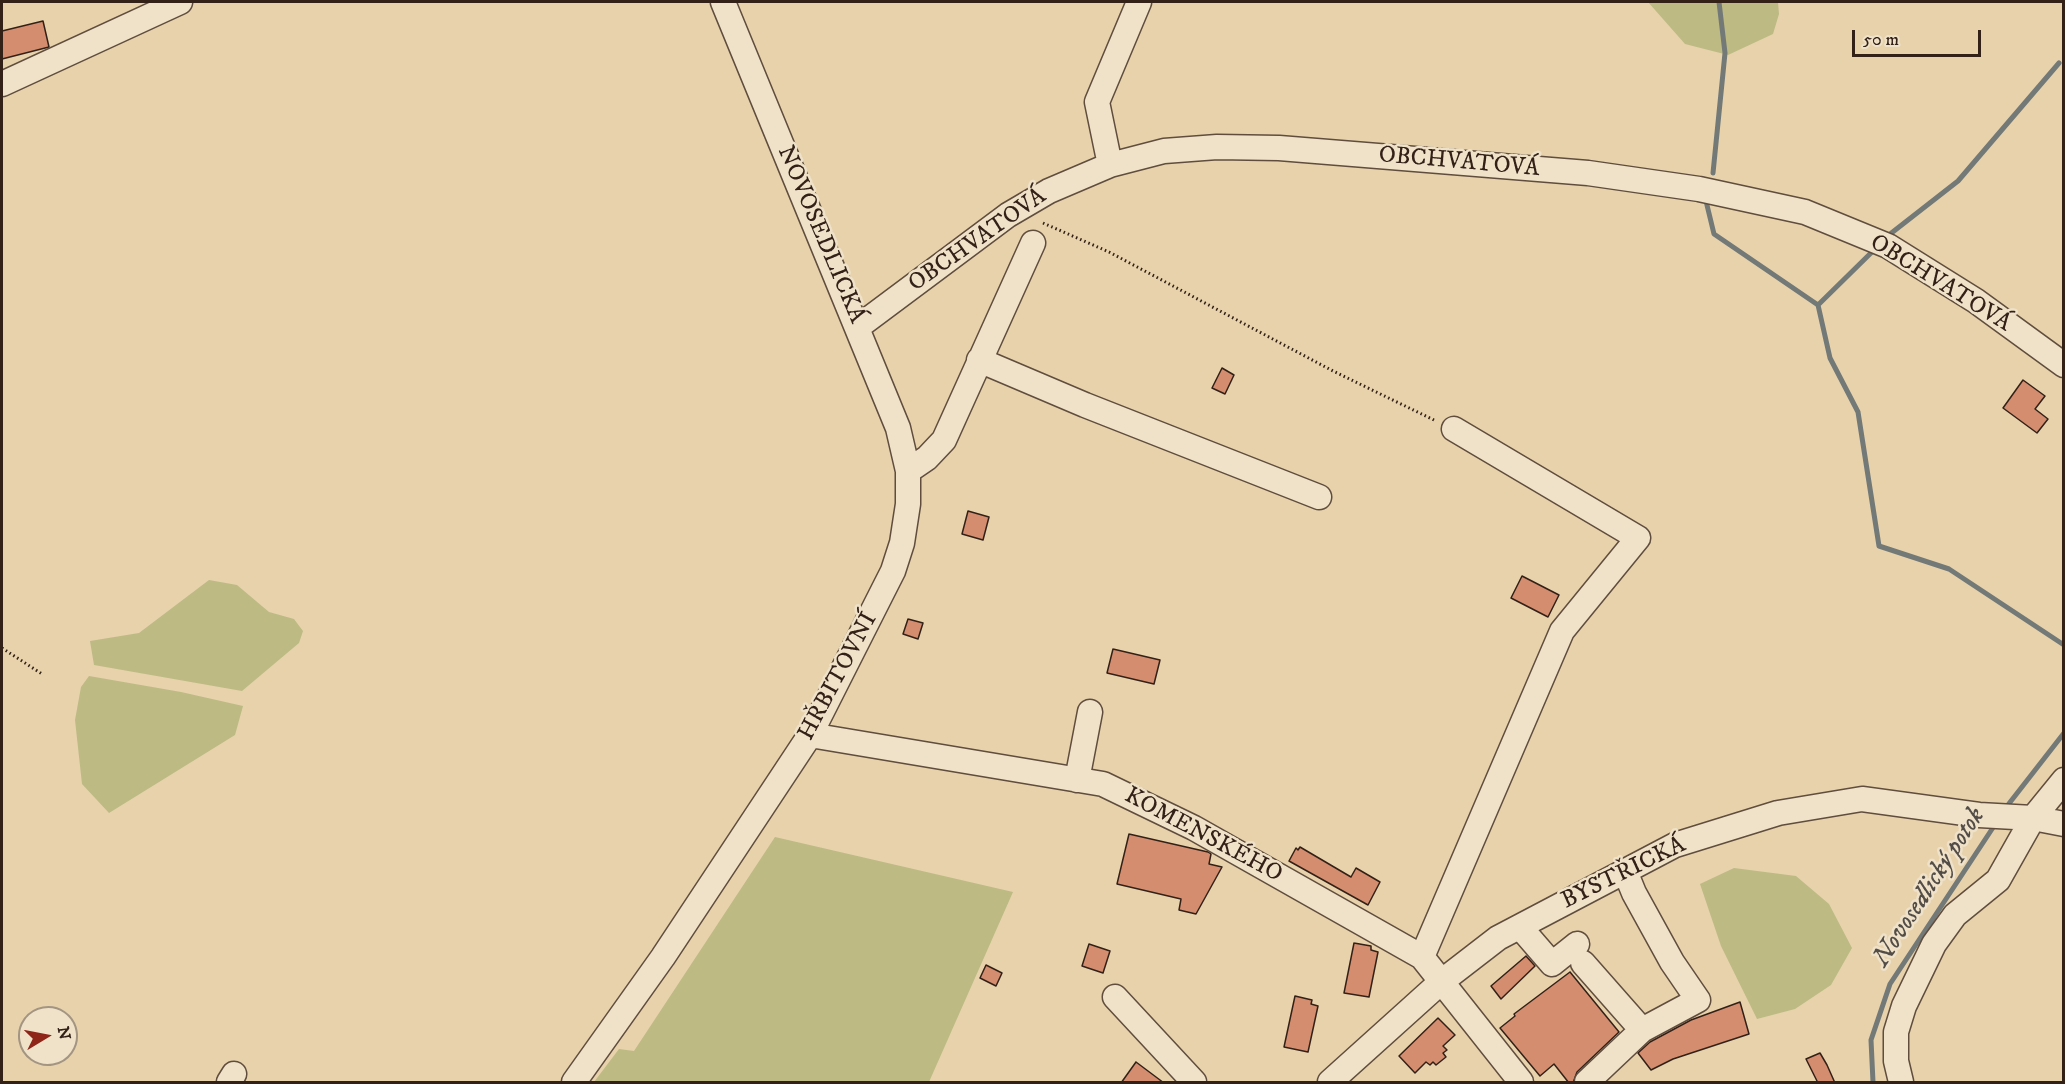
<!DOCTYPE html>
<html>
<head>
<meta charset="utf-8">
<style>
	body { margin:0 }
	#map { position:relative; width:2065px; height:1084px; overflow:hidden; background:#e7d2ac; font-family:"IM FELL DW Pica",serif }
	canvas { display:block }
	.frame { position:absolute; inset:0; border:3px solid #332118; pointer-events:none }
	.north { position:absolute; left:18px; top:1006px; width:60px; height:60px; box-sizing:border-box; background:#efe2c9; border:2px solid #a49582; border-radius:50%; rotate:80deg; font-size:16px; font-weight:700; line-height:24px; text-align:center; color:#332118 }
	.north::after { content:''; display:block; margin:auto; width:21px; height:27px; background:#8f2418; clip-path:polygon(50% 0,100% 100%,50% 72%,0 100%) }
	.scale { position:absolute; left:1852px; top:30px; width:129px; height:27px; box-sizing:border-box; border:3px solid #332118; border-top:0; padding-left:8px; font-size:18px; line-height:21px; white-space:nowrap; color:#332118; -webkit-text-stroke:4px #efe2c9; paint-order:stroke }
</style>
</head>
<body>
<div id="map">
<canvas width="2065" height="1084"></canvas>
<div class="frame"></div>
<div class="north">N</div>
<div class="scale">50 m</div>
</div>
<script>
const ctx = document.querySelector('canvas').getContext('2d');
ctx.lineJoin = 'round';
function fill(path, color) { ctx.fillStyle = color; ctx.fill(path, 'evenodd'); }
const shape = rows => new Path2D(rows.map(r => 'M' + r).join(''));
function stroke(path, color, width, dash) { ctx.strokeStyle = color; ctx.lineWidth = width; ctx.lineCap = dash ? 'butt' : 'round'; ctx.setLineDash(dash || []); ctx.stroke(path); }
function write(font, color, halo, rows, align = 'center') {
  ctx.font = font + ' "IM FELL DW Pica",serif'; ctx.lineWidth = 5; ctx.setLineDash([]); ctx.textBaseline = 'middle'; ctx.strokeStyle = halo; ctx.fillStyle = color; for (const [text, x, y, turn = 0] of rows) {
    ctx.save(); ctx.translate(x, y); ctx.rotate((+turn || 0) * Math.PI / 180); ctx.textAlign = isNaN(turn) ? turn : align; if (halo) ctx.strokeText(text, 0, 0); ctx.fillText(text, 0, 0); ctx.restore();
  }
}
const green = shape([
	[1648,2,1778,2,1779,14,1773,34,1728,55,1685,44],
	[209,580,237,585,269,612,294,619,303,631,299,643,242,691,94,665,90,641,139,633],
	[89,676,181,692,243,706,235,735,109,813,82,784,75,720,81,687],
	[775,837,1013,892,929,1082,594,1082,619,1049,634,1051],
	[1734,868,1796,876,1829,904,1852,948,1831,985,1795,1009,1757,1019,1721,946,1700,884]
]);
const stream = shape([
	[1713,173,1725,53,1719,2],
	[1706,201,1714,234,1818,305,1830,358,1858,412,1879,546,1949,569,2064,645],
	[1885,238,1958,181,2059,63],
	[1818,305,1875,249],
	[2004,810,2064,733],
	[1873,1082,1871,1040,1890,984,1996,823]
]);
const building = shape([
	[43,21,49,47,2,59,2,31,43,21],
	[1222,368,1234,375,1225,394,1212,388,1222,368],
	[2023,380,2045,396,2035,409,2048,419,2037,433,2003,408,2023,380],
	[968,511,989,517,983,540,962,534,968,511],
	[1522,576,1559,595,1548,617,1511,598,1522,576],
	[908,619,923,623,918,639,903,634,908,619],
	[1113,649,1160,660,1154,684,1107,673,1113,649],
	[1129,834,1208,852,1211,854,1209,864,1222,867,1196,914,1179,910,1181,899,1117,884,1129,834],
	[1300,847,1351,877,1356,868,1380,882,1368,905,1289,861,1296,848,1298,850,1300,847],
	[1354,943,1371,946,1371,950,1378,952,1369,997,1344,993,1354,943],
	[1089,944,1110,951,1103,973,1082,966,1089,944],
	[1526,956,1535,966,1501,999,1491,986,1526,956],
	[986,965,1002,973,996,986,980,978,986,965],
	[1570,972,1619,1032,1577,1072,1573,1083,1569,1083,1554,1064,1540,1076,1500,1028,1515,1016,1514,1014,1570,972],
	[1295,996,1312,1000,1311,1004,1318,1006,1308,1052,1284,1047,1295,996],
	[1740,1002,1749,1034,1673,1059,1651,1070,1638,1053,1650,1042,1691,1020,1740,1002],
	[1438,1018,1455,1035,1443,1046,1447,1050,1443,1053,1446,1057,1436,1065,1433,1062,1430,1065,1426,1062,1415,1073,1399,1056,1438,1018],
	[1820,1053,1827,1065,1835,1083,1818,1083,1806,1059,1820,1053],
	[1136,1062,1164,1083,1121,1083,1136,1062]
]);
const path = shape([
	[1043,223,1109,252,1333,371,1436,421],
	[2,648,42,674]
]);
const minor = shape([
	[2,84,180,2],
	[1110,165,1097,102,1139,2],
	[858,327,1008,215,1049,191,1110,165,1164,151,1217,147,1279,148,1588,173,1699,189,1805,212,1888,246,1976,301,2064,365],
	[979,360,1085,405,1319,497],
	[908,471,927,458,944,440,1033,243],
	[810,735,1103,784,1194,828,1422,957,1521,1082],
	[1077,780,1090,712],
	[1520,927,1552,964,1577,944],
	[1422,957,1562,631,1638,538,1454,429],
	[1583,963,1642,1030],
	[1115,997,1194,1082],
	[229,1082,234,1074],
	[574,1082,663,957,810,735,893,571,902,543,908,504,908,471,898,428,723,2],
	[1330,1082,1441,982,1498,938,1675,845,1778,813,1862,799,1979,815,2033,818,2064,780],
	[1587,1082,1642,1030,1698,1000,1672,962,1634,893,1625,871],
	[1901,1082,1896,1061,1896,1032,1904,1006,1934,944,1955,915,1998,880,2033,818,2064,824]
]);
const streetNames = [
	["OBCHVATOVÁ",1459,163,5],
	["NOVOSEDLICKÁ",820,235,67],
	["OBCHVATOVÁ",978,241,-35],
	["OBCHVATOVÁ",1940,284,32],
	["HŘBITOVNÍ",839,677,-62],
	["KOMENSKÉHO",1203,836,28],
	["BYSTŘICKÁ",1624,874,-26]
];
const waterNames = [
	["Novosedlický potok",1930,888,-57]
];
fill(green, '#bdba84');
stroke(stream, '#737977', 5);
fill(building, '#d48d6e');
stroke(building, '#332118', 1.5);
stroke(minor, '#604d3d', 27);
stroke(path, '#332118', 3, [1.5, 3]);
stroke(minor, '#efe2c9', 24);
write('24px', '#332118', '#efe2c9', streetNames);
write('italic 26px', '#534d47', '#efe2c9', waterNames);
</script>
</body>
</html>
